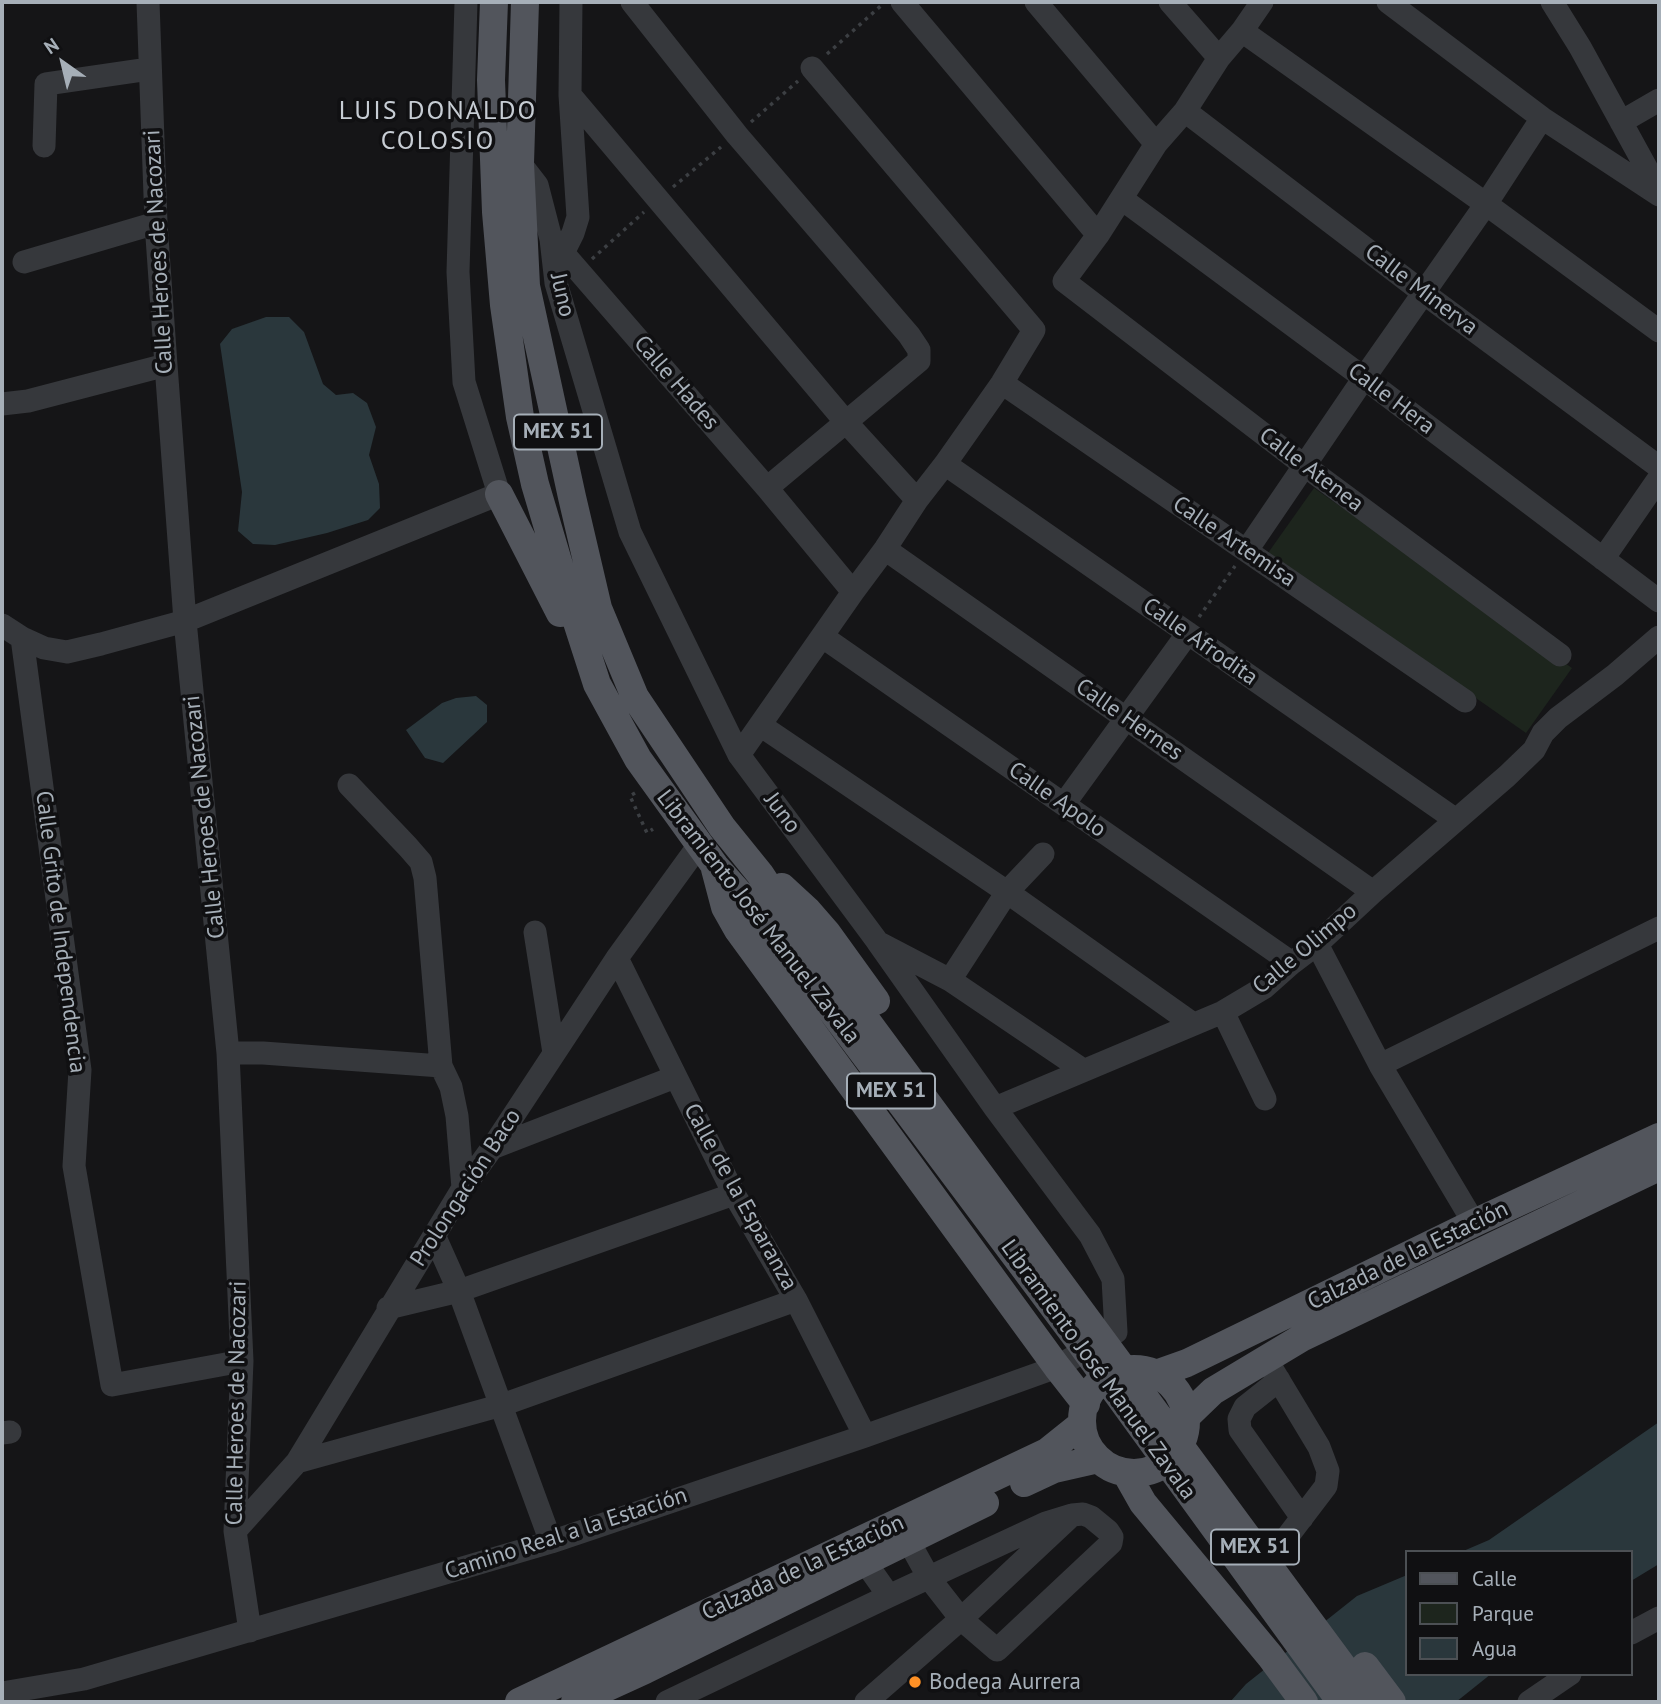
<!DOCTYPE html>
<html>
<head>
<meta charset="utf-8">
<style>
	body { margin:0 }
	#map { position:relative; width:1661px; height:1704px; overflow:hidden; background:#151517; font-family:"PT Sans",sans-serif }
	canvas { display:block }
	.frame { position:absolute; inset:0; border:4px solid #a6afb8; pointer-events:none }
	.legend { position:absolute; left:1405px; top:1550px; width:228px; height:126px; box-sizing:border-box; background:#101012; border:2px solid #4c5054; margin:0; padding:9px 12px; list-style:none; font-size:21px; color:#a6afb8 }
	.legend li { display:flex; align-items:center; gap:14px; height:35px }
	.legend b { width:35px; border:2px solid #4c5054 }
	.north { position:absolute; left:28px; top:28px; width:70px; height:70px; -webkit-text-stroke:5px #101012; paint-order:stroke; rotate:326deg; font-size:19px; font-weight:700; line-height:28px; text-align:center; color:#a6afb8 }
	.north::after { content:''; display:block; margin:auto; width:24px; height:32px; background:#a6afb8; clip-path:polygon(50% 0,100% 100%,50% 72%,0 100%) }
</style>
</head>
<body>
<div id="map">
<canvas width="1661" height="1704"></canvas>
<div class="frame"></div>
<ul class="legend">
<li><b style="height:9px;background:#52555c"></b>Calle</li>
<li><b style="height:19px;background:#1d251d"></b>Parque</li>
<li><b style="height:19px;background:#2a373c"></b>Agua</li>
</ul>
<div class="north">N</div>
</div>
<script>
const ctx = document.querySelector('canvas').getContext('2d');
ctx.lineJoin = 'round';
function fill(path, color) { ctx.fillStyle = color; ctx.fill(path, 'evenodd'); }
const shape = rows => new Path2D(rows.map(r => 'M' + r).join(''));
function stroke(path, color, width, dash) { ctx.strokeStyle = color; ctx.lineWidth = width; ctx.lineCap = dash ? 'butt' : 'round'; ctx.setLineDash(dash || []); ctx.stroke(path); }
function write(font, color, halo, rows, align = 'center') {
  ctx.font = font + ' "PT Sans",sans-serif'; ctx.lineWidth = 7; ctx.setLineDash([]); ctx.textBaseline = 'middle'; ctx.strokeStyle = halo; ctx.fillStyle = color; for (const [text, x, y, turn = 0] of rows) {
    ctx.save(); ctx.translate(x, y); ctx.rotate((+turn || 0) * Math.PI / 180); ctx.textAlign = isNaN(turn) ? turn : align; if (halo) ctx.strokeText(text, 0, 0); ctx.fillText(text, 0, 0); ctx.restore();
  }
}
const green = shape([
	[1314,488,1572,668,1526,733,1268,553]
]);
const water = shape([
	[266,317,289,317,304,332,323,384,336,395,353,393,367,403,376,427,369,455,379,484,380,508,368,520,327,533,275,545,253,544,238,531,242,492,220,344,232,329],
	[476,696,487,705,487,722,443,763,425,758,406,730,442,703,456,698],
	[1659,1422,1659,1564,1631,1581,1631,1552,1461,1552,1489,1540],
	[1407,1575,1407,1674,1491,1674,1456,1702,1230,1702,1246,1684,1357,1596]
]);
const path = shape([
	[827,54,884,3],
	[751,122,798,81],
	[673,187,721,147],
	[592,259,644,212],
	[1199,617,1235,566],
	[635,793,630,796,647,833,653,829]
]);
const minor = shape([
	[148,2,156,223,166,365,185,621,228,1053,242,1361,235,1531,250,1631],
	[632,2,737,135,909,335,919,350,919,361,767,488],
	[902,2,1098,235],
	[1036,2,1156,144],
	[1170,2,1219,58],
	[1262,2,1242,31,1219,58,1185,111,1156,144,1098,235,1064,281,1305,466,1560,655],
	[1388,2,1542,118,1659,195],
	[1552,2,1580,47,1659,191],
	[1242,31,1486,204,1659,331],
	[570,95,845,421,917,500],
	[1185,111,1425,294,1659,467],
	[1621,122,1659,100],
	[44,146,46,84,149,69],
	[520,163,537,185,551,239,767,488,853,592],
	[1122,199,1364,378,1659,601],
	[563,253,573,233,578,217,570,95,571,2],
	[24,262,156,223],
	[1002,383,1465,701],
	[2,404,28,401,166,365],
	[945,464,1456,820],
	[885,549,1373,892],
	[1247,550,1364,378,1486,204,1542,118],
	[1603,559,1659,478],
	[2,625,22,638,44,648,67,652,101,644,185,621,499,494,464,382,458,272,466,2],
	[823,637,1292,963],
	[22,638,80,1070,74,1166,112,1385,242,1361],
	[760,725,1007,892,1193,1024],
	[739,755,853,592,885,549,917,500,945,464,1002,383,1034,330,812,68],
	[349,785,408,847,421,862,425,878,441,1066,451,1087,457,1116,463,1188],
	[1064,804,1188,633],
	[535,932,554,1053],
	[881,944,950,980,1083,1070],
	[1317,944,1380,1065,1474,1223],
	[617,958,734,1194,796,1300,865,1436],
	[950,980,1007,892,1043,854],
	[1223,1012,1265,1099],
	[228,1053,263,1053,441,1066],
	[1380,1065,1659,928],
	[995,1108,1223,1012,1265,987,1292,963,1317,944,1373,892,1507,776,1534,750,1543,733,1558,718,1615,675,1659,637],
	[492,1148,675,1077],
	[434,1235,459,1291,551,1542],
	[388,1308,459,1291,734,1194],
	[1266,1359,1319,1447,1328,1471,1326,1486,1278,1549],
	[1279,1380,1245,1407,1239,1419,1240,1430,1302,1518],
	[2,1433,10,1432],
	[297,1462,502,1405,796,1300],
	[1083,1514,1091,1517,1108,1531,1112,1537,1111,1543,997,1650,961,1619,1072,1515,1083,1514],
	[235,1531,297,1462,463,1188,492,1148,617,958,699,845],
	[865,1562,889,1596],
	[1631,1633,1659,1618],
	[2,1693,84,1679,551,1542,865,1436,1057,1367,1116,1332,1113,1279,1090,1235,995,1108,877,941,739,755,630,532,556,283,551,239],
	[667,1702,889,1596,1046,1523,1072,1515],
	[866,1702,961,1619,929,1578,908,1540],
	[1529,1702,1570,1674]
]);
const major = shape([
	[494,2,491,80,496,212,504,305,520,417,535,484,565,585,597,684,638,759,715,866,739,893,775,935,1079,1341,1341,1702],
	[525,2,520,163,526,286,572,497,598,608,635,697,722,827,760,874,796,929,847,994,1369,1702],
	[499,494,560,613],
	[715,869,725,907,738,930,1057,1367,1086,1404],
	[782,887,807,910,827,933,876,1001],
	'1082 1421a52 52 0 1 1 104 0a52 52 0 1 1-104 0Z',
	[1156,1374,1187,1363,1474,1223,1659,1137],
	[1186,1417,1213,1391,1303,1337,1659,1167],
	[1126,1473,1143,1503,1270,1656,1304,1702],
	[1024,1483,1054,1469,1098,1459],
	[1365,1666,1392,1702],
	[519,1702,1047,1452,1082,1424],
	[575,1702,645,1670,985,1503]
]);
const markers = [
	[915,1682,7,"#fe9126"]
];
const shields = [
	[558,432,88],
	[891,1091,88],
	[1255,1547,88]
];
const shieldNames = [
	["MEX 51",558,432],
	["MEX 51",891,1091],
	["MEX 51",1255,1547]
];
const streetNames = [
	["Calle Heroes de Nacozari",159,252,-93],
	["Calle Minerva",1421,290,37],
	["Juno",562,295,77],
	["Calle Hades",676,383,49],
	["Calle Hera",1391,399,37],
	["Calle Atenea",1311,470,37],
	["Calle Artemisa",1234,542,34],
	["Calle Afrodita",1200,642,35],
	["Calle Hernes",1129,720,35],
	["Calle Apolo",1057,800,35],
	["Juno",782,813,53],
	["Calle Heroes de Nacozari",205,817,-96],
	["Libramiento José Manuel Zavala",758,917,52],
	["Calle Grito de Independencia",60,932,83],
	["Calle Olimpo",1305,949,-40],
	["Prolongación Baco",466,1188,-57],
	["Calle de la Esparanza",740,1197,61],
	["Calzada de la Estación",1408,1256,-26],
	["Libramiento José Manuel Zavala",1098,1370,54],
	["Calle Heroes de Nacozari",237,1403,-89],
	["Camino Real a la Estación",566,1534,-18],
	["Calzada de la Estación",803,1568,-25]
];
const poiNames = [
	["Bodega Aurrera",929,1682]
];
const quarterNames = [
	["LUIS DONALDO",438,112],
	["COLOSIO",438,142]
];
fill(green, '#1d251d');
fill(water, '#2a373c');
stroke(path, '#3c3f43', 3.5, [3.5, 5]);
stroke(minor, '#36383c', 23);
stroke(major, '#52555c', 28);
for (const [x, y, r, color] of markers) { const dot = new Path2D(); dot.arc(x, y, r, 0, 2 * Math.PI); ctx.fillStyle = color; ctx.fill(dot); stroke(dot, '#101012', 2.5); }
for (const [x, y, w] of shields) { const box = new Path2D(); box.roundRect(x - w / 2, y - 17.5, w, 35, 5); ctx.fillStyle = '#101012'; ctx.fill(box); stroke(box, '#a6afb8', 2); }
write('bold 21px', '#a6afb8', null, shieldNames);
write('23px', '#a6afb8', '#101012', streetNames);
write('23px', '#a6afb8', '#101012', poiNames, 'left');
ctx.letterSpacing = '2px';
write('26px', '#c7cdd4', '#101012', quarterNames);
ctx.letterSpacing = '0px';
</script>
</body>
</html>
